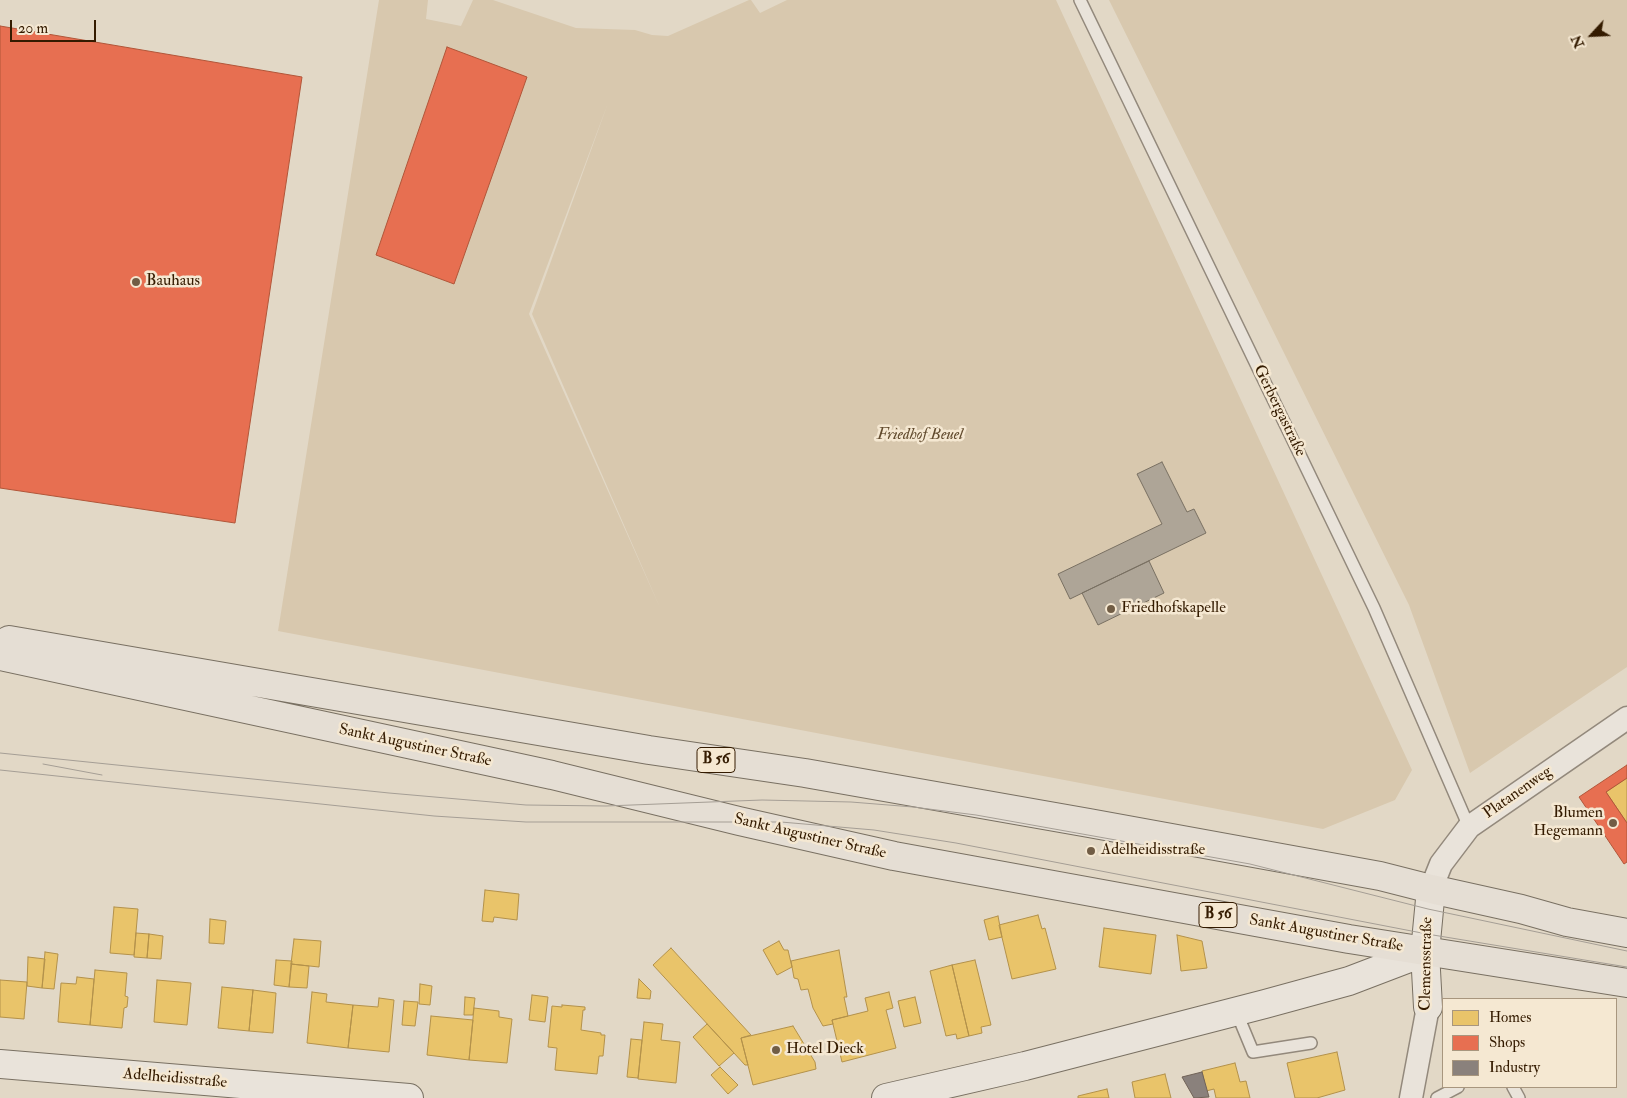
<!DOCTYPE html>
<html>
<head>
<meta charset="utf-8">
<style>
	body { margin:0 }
	#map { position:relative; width:1627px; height:1098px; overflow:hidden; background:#e2d8c6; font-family:"IM FELL Double Pica",serif }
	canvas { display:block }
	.legend { position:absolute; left:1442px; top:998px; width:175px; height:90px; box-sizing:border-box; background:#f5e8d2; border:1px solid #a8967e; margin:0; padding:6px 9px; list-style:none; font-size:15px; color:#341b00 }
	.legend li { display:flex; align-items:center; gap:10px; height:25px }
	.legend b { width:25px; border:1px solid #a8967e }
	.north { position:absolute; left:1567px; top:10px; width:50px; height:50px; -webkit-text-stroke:4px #f5e8d2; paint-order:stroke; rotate:245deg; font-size:14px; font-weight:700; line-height:20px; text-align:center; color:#341b00 }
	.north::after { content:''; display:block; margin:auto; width:18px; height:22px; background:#341b00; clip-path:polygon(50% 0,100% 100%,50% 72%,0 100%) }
	.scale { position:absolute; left:10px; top:20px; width:86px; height:22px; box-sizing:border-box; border:2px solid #341b00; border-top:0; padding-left:6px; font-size:15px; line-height:18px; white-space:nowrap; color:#341b00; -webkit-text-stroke:4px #f5e8d2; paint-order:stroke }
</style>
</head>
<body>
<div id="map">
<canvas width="1627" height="1098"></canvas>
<ul class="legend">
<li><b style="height:14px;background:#e9c46a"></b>Homes</li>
<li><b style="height:14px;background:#e76f51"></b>Shops</li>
<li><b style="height:14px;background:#8a817c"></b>Industry</li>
</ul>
<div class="north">N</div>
<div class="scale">20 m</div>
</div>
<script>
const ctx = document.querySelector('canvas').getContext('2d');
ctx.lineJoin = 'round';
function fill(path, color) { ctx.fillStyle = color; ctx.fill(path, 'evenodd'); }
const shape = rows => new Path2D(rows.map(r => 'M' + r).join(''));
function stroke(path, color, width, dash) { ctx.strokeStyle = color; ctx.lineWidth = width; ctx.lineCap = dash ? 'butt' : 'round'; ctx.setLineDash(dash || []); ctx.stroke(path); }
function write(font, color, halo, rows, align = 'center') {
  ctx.font = font + ' "IM FELL Double Pica",serif'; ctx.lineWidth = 5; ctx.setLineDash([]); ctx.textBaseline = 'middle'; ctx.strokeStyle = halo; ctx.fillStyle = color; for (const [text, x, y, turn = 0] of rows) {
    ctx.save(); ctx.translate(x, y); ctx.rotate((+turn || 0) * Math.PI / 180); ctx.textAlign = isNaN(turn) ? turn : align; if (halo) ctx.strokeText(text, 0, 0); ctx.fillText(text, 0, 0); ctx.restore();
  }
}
const green = shape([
	[379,0,428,0,426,19,461,26,473,0,493,0,576,28,635,30,652,35,668,36,749,0,751,0,760,13,787,0,1056,0,1412,770,1395,800,1323,829,278,631],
	[608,103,532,314,661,610,529,314],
	[1109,0,1627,0,1627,667,1470,773,1409,605]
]);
const homes = shape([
	[1627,778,1627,823,1606,792,1627,778],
	[485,890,519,894,517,920,494,917,493,922,482,921,485,890],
	[114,907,138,909,134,955,110,953,114,907],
	[1038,915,1042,929,1045,928,1056,969,1012,979,999,925,1038,915],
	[998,916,1002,937,989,940,984,920,998,916],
	[210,919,226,921,224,944,209,943,210,919],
	[1104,928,1156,935,1151,974,1099,967,1104,928],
	[136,933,149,934,147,958,134,957,136,933],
	[149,934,163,936,161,959,147,958,149,934],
	[1177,935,1202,941,1207,968,1181,971,1177,935],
	[294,939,321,941,319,967,291,964,294,939],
	[779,941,784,950,788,950,792,967,777,975,763,950,779,941],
	[671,948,751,1035,741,1038,748,1065,745,1065,653,965,671,948],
	[839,950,847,997,844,997,848,1016,832,1020,833,1024,823,1026,813,1008,808,989,801,990,798,979,794,978,791,961,839,950],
	[45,952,58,954,54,989,42,988,45,952],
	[28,957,45,959,42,988,27,986,28,957],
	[276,960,292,961,289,987,274,985,276,960],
	[975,960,991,1025,981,1027,982,1033,969,1036,952,965,975,960],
	[291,964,309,966,307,988,289,987,291,964],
	[952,965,969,1036,957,1039,956,1034,946,1036,930,971,952,965],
	[95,970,127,973,125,996,128,997,127,1007,124,1008,122,1028,90,1025,95,970],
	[77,977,94,979,90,1025,58,1022,61,983,76,984,77,977],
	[639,979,651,991,650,999,637,998,639,979],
	[0,980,27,982,24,1019,0,1017,0,980],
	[157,980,191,983,187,1025,154,1022,157,980],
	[420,984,432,986,430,1005,419,1004,420,984],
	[222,987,253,990,249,1031,218,1028,222,987],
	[253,990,276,993,273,1033,249,1031,253,990],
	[312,992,327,994,326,1002,353,1005,348,1048,307,1043,312,992],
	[889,992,893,1008,886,1010,896,1048,842,1062,832,1020,868,1011,865,998,889,992],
	[532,995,548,997,545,1022,529,1020,532,995],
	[465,997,475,998,473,1015,464,1015,465,997],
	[915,997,921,1023,904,1027,898,1001,915,997],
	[379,998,394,1000,389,1052,348,1048,353,1005,378,1007,379,998],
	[404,1001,418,1002,415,1026,402,1025,404,1001],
	[562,1005,585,1007,585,1010,583,1010,581,1030,601,1033,601,1035,605,1035,603,1056,599,1056,597,1074,555,1070,557,1048,548,1047,552,1006,562,1007,562,1005],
	[474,1008,499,1011,499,1017,512,1019,507,1063,469,1060,474,1008],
	[431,1016,473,1020,469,1060,427,1055,431,1016],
	[644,1022,663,1024,661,1040,680,1042,676,1083,638,1079,644,1022],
	[707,1024,734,1053,719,1066,693,1037,707,1024],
	[793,1026,815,1062,816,1069,753,1085,741,1038,793,1026],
	[631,1039,642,1040,638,1078,627,1077,631,1039],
	[1337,1052,1345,1090,1317,1098,1295,1098,1287,1063,1337,1052],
	[1235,1063,1240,1082,1246,1081,1250,1098,1216,1098,1214,1089,1206,1091,1202,1071,1235,1063],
	[720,1067,738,1085,728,1094,711,1075,720,1067],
	[1165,1074,1171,1098,1135,1098,1132,1082,1165,1074],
	[1107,1089,1109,1098,1078,1098,1078,1096,1107,1089]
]);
const shops = shape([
	[0,26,302,77,235,523,0,488,0,26],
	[447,47,527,77,454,284,376,255,447,47],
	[1627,765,1627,778,1606,792,1627,823,1627,862,1624,864,1579,797,1627,765]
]);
const industry = shape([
	[1202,1072,1209,1097,1194,1098,1182,1077,1202,1072]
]);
const building = shape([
	[1162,462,1187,512,1194,509,1206,533,1070,599,1058,574,1162,524,1137,474,1162,462],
	[1149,561,1164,593,1098,625,1082,593,1149,561]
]);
const lane = shape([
	[1080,0,1374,608,1469,827],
	[1236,1011,1253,1052,1311,1043],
	[1513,1087,1519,1098],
	[1437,1098,1458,1087]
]);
const street = shape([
	[1431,889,1441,864,1469,827,1627,718],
	[1411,1098,1428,1007]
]);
const secondary = shape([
	[1428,1007,1425,952,1431,889],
	[0,1064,409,1098],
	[886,1098,1025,1066,1265,1004,1349,981,1425,952]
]);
const primary = shape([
	[9,640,649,750,805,773,1089,823,1380,876,1431,889,1521,909,1567,922,1627,933],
	[0,656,552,775,739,821,894,856,1349,939,1627,983]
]);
const tram = shape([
	[0,753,389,793,526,805,606,806,762,800,851,802,913,807,976,815,1250,864,1428,909,1627,951],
	[43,764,102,775],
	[0,770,434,816,526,822,781,822,874,830,956,843,1427,934,1627,967]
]);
const markers = [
	[136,282,5,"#715d45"],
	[1111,609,5,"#715d45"],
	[1613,823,5,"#715d45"],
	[1091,851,5,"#715d45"],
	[776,1050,5,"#715d45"]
];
const shields = [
	[716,760,38],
	[1218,915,38]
];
const shieldNames = [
	["B 56",716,760],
	["B 56",1218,915]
];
const poiNames = [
	["Bauhaus",146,282],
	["Friedhofskapelle",1121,609],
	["Blumen",1603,814,"right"],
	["Hegemann",1603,832,"right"],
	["Adelheidisstraße",1101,851],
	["Hotel Dieck",786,1050]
];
const streetNames = [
	["Gerbergastraße",1279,411,64],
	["Sankt Augustiner Straße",415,746,12],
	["Platanenweg",1518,793,-35],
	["Sankt Augustiner Straße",810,837,13],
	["Sankt Augustiner Straße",1326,934,10],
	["Clemensstraße",1427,964,-89],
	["Adelheidisstraße",175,1079,5]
];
const parkNames = [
	["Friedhof Beuel",920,436]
];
fill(green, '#d8c8ae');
fill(homes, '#e9c46a');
stroke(homes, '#b3914a', 1);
fill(shops, '#e76f51');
stroke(shops, '#b15639', 1);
fill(industry, '#8a817c');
stroke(industry, '#706257', 1);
fill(building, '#aea597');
stroke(building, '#797062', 1);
stroke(lane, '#93897c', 14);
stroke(street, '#93897c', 25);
stroke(secondary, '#797062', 30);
stroke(primary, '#797062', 30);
stroke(lane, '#e9e3da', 11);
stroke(street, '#e9e3da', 22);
stroke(secondary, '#e9e3da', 28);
stroke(primary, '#e5ded4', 28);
stroke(tram, '#a59e95', 1);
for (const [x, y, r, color] of markers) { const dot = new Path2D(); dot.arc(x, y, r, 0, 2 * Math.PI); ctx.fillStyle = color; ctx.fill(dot); stroke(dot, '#f5e8d2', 2); }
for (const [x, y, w] of shields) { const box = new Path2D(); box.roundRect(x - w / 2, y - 12.5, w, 25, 4); ctx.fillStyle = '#f5e8d2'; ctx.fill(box); stroke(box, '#341b00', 1); }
write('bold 15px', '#341b00', null, shieldNames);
write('16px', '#341b00', '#f5e8d2', poiNames, 'left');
write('16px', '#341b00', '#f5e8d2', streetNames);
write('italic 16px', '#624b2e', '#f5e8d2', parkNames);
</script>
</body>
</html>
